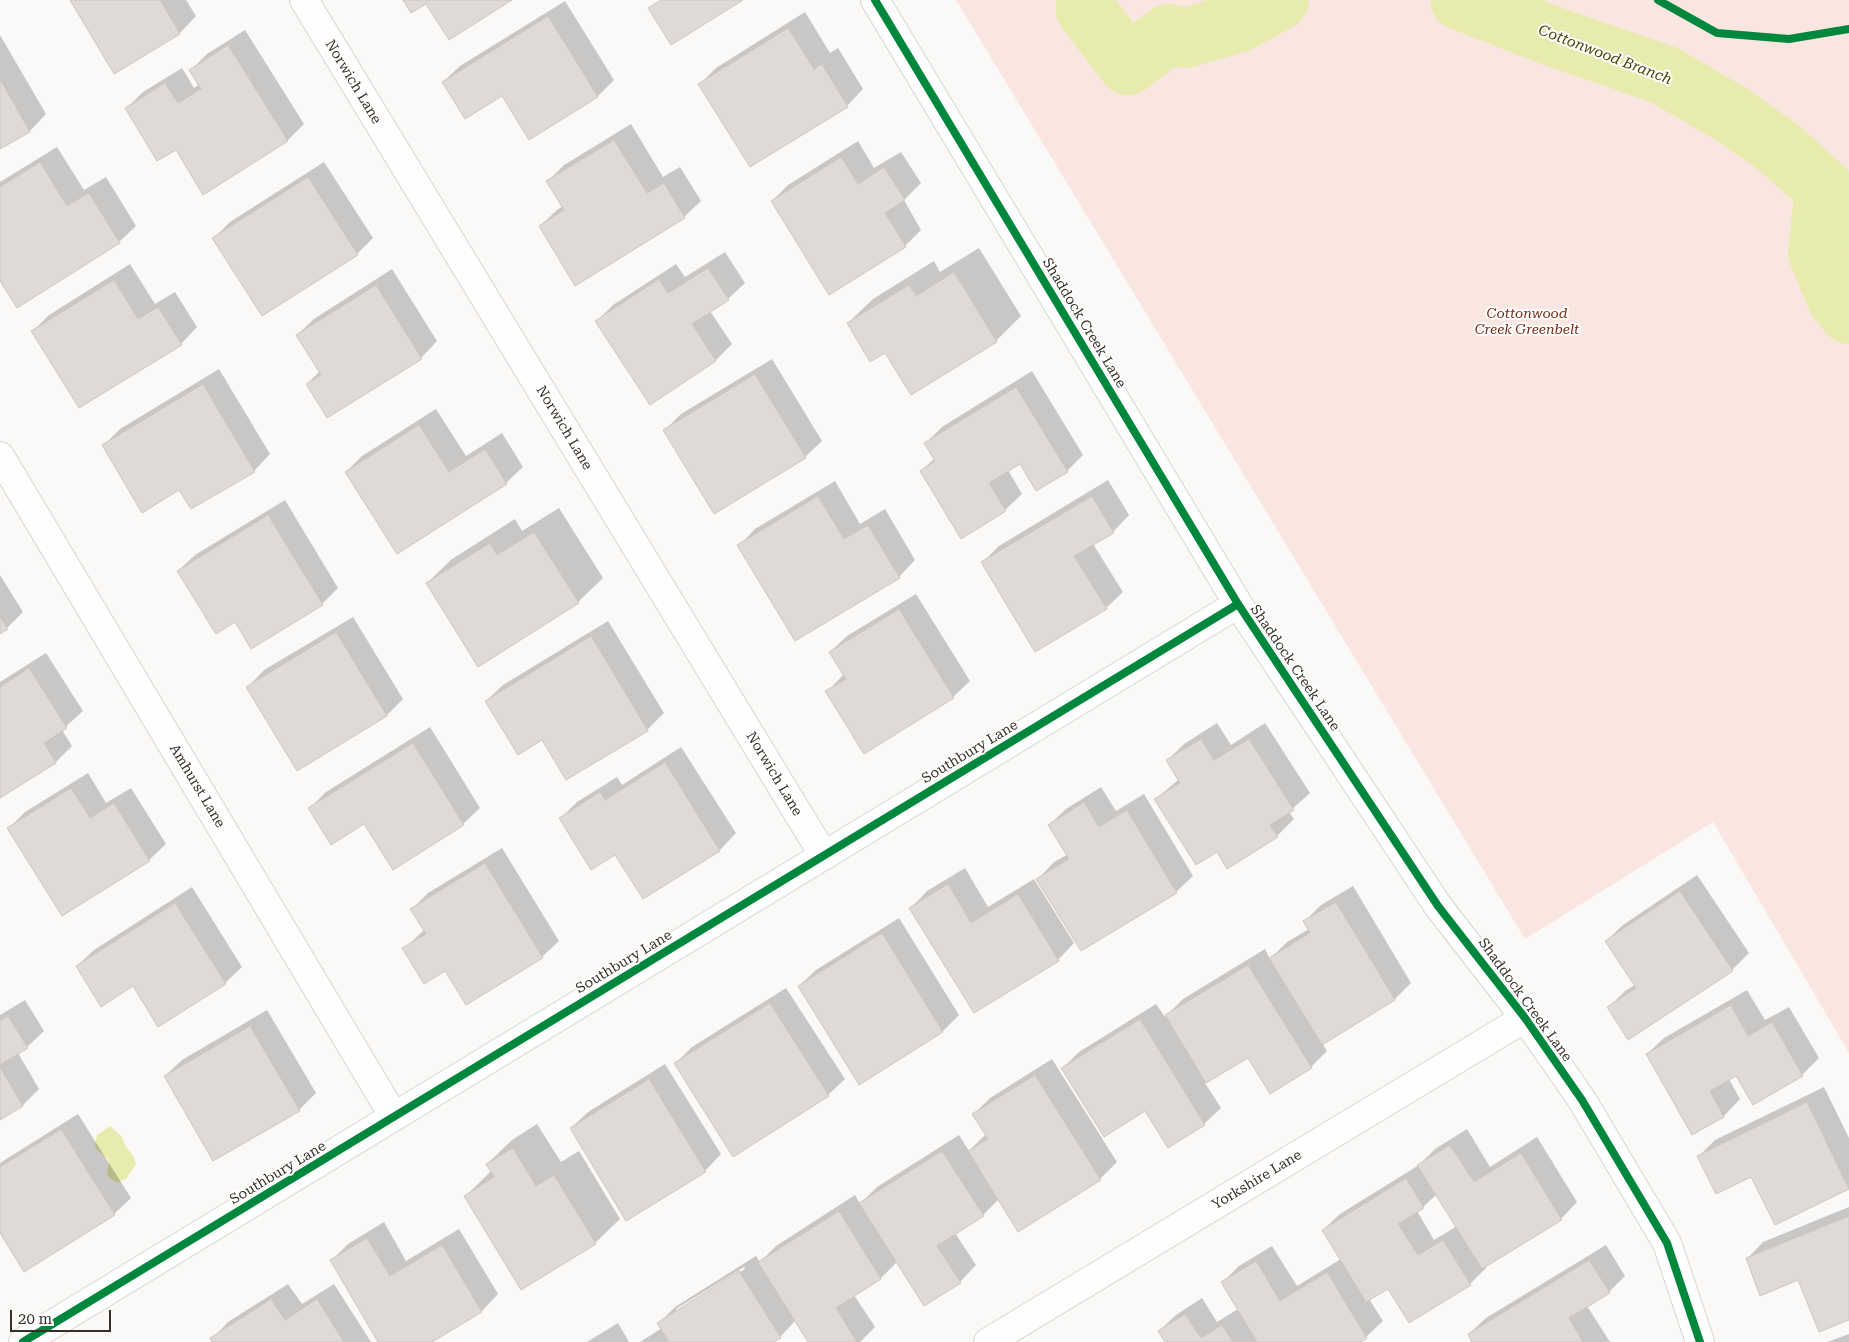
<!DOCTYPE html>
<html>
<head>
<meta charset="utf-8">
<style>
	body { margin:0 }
	#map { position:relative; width:1849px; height:1342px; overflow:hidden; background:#fbf9f7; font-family:"Roboto Serif",serif }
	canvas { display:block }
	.scale { position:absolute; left:10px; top:1310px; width:101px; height:22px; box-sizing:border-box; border:2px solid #373028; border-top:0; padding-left:6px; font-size:15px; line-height:18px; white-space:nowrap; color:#373028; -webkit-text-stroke:4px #fff; paint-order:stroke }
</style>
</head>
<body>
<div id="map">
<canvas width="1849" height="1342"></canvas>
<div class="scale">20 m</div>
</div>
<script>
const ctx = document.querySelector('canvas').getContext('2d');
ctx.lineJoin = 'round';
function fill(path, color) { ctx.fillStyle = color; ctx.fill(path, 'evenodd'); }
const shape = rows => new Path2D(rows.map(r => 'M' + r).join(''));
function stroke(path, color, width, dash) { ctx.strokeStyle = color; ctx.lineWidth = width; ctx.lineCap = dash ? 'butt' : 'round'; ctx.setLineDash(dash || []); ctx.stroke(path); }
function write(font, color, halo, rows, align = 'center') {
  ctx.font = font + ' "Roboto Serif",serif'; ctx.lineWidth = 4; ctx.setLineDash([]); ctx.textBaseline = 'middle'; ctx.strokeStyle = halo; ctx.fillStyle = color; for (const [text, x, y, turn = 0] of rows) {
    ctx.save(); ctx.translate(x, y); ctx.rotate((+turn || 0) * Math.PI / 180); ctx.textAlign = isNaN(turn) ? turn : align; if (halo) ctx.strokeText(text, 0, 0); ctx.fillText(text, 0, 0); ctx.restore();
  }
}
const green = shape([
	[956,0,1849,0,1849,1053,1713,822,1525,939]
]);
const water = shape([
	[110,1126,122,1137,125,1145,134,1157,136,1164,127,1178,120,1182,115,1182,108,1176,107,1172,109,1162,107,1158,96,1149,95,1145,97,1135]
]);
const shadow = shape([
	[71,0,186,0,196,16,180,33,115,72],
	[565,1,614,80,598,96,502,94,443,82,460,66],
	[805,12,830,53,838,48,863,89,847,106,700,84,716,68],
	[245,30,304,124,288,140,203,193,176,148,126,109,143,92,182,68,194,88,200,84,191,70,207,54],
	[0,35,46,114,30,131,0,148],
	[631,124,663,177,680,167,701,201,684,217,540,226,557,210,563,206,548,181,564,165],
	[858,141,874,168,901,152,921,183,904,200,921,230,905,246,772,201,788,185],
	[57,147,84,190,106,177,136,226,119,242,17,306,0,278,0,182],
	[324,162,373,238,357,254,213,239,230,222],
	[979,248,1021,316,996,341,911,393,885,351,848,323,873,299,934,261,940,272],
	[725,252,745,283,728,299,710,311,732,344,716,360,650,403,597,321,613,305,676,264,685,277],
	[130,264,155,304,175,292,197,327,181,344,33,331,49,315],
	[392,269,437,341,421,358,307,384,320,371,297,335,314,319],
	[772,359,822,441,805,457,665,430,681,414],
	[219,369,270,454,254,471,180,488,103,446,120,429],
	[1032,371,1083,455,1067,471,1021,462,1008,470,1022,494,1005,510,921,471,935,458,926,443,942,427],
	[436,409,466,456,502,433,523,467,506,483,397,553,346,472,362,456],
	[1108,480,1129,515,1113,532,1093,544,1123,592,1106,608,983,562,999,546],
	[835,481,860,524,885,509,915,560,899,577,739,546,755,529],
	[285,500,338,588,322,604,236,621,178,571,195,555],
	[559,508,603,578,578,602,427,583,452,559,515,519,522,531],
	[0,575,23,612,7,628,0,632],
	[916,594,970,681,953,697,827,692,844,674,830,652,847,636],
	[353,617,403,699,387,715,298,769,248,687,264,670],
	[608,621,664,713,647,730,567,779,542,739,486,701,503,685],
	[46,653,83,711,62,730,72,746,56,762,0,797,0,682],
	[1217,723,1231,745,1265,723,1310,793,1289,812,1294,819,1277,836,1227,867,1217,851,1156,799,1179,779,1167,761,1184,744],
	[430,727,480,808,463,824,365,822,310,808,326,792],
	[681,747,736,833,720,850,643,897,615,853,561,818,577,802,617,777,622,785],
	[88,773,106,803,131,788,166,844,149,860,8,829,25,812],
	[1101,787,1116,811,1144,794,1193,876,1176,892,1038,879,1054,862,1067,855,1049,825,1066,809],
	[502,848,559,941,542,957,467,1003,445,969,404,949,425,929,412,909,428,893],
	[965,868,988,907,1034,879,1074,943,1058,960,911,908,927,891],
	[1697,875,1749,953,1732,970,1608,1008,1625,991,1635,985,1606,941,1623,925],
	[1353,886,1411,983,1395,999,1322,1043,1327,1051,1311,1067,1248,1056,1205,1083,1221,1108,1204,1124,1146,1110,1063,1068,1079,1052,1156,1004,1165,1017,1183,999,1265,949,1270,959,1287,942,1309,929,1305,921,1321,905],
	[192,887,242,967,225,983,133,984,77,966,94,950],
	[899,918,959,1015,943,1031,860,1083,799,986,816,970],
	[786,988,845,1079,828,1095,675,1064,692,1047],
	[1747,990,1765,1020,1789,1007,1819,1058,1802,1075,1753,1103,1737,1075,1729,1079,1740,1099,1724,1116,1693,1133,1647,1054,1664,1038],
	[25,1000,44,1031,27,1047,18,1053,39,1089,23,1105,0,1119,0,1015],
	[267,1010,316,1093,299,1110,214,1160,165,1076,182,1060],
	[1052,1059,1117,1162,1100,1179,1018,1230,999,1199,983,1215,955,1233,976,1265,960,1282,898,1261,881,1278,854,1295,875,1327,860,1342,810,1342,796,1320,780,1337,771,1342,640,1342,662,1328,659,1323,675,1307,756,1256,760,1262,776,1246,855,1195,860,1204,877,1187,959,1135,969,1151,986,1134,974,1114,990,1098],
	[744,1267,745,1269,676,1312,676,1309],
	[665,1064,721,1154,705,1171,571,1128,588,1112],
	[1824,1087,1849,1138,1849,1188,1776,1224,1752,1175,1699,1156,1715,1140],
	[78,1114,131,1198,114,1214,0,1230,0,1163],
	[537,1124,561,1162,579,1151,620,1219,595,1243,466,1196,491,1171,487,1164,512,1140],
	[1467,1129,1490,1167,1537,1137,1577,1202,1561,1219,1485,1266,1486,1268,1470,1284,1388,1287,1369,1299,1383,1321,1366,1337,1358,1342,1166,1342,1159,1331,1176,1315,1202,1298,1217,1322,1238,1309,1222,1283,1239,1266,1272,1246,1297,1286,1341,1259,1323,1230,1340,1214,1419,1165,1435,1149],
	[1437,1194,1457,1226,1434,1240,1417,1211,1423,1207],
	[1849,1207,1849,1318,1798,1279,1747,1259,1763,1242],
	[384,1222,406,1261,459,1229,498,1294,482,1311,429,1342,380,1342,332,1260,348,1244],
	[1606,1245,1625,1276,1609,1292,1587,1306,1610,1342,1474,1342,1469,1334,1486,1318],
	[288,1284,302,1304,334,1284,371,1342,214,1342,212,1339,228,1322],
	[618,1323,629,1342,587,1342],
	[1849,1334,1849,1342,1827,1342]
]);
const river = shape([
	[1086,0,1086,10,1128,65,1169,34,1185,38,1238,23,1279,0],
	[1460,0,1552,36,1664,75,1731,114,1778,147,1825,189,1818,253,1837,299,1849,314]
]);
const building = shape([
	[70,0,160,0,180,34,114,74,70,0],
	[403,0,512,0,449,40,426,4,411,13,403,0],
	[661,0,743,0,671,45,648,8,661,0],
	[548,16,598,97,529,140,502,96,465,119,442,82,548,16],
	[788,28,814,69,822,64,848,107,750,167,698,84,788,28],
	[228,45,288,141,203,195,176,150,157,161,125,108,165,83,178,103,201,89,189,70,228,45],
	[0,79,30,132,0,149,0,79],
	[614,140,647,193,664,183,685,218,575,286,539,226,564,210,546,181,614,140],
	[841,157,858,184,884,167,905,200,885,213,906,247,829,295,771,201,841,157],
	[40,162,67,206,89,193,120,243,17,308,0,281,0,187,40,162],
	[308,177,358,255,262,316,212,238,308,177],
	[708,268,729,300,692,324,716,361,650,405,595,321,659,279,668,293,708,268],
	[954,272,997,342,911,395,885,353,870,362,847,323,909,285,916,296,954,272],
	[114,280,138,319,158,307,182,345,79,408,31,331,114,280],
	[376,285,422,359,327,418,306,384,321,375,296,335,376,285],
	[755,374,806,458,714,514,663,430,755,374],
	[203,384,255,472,191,509,179,490,142,513,102,445,203,384],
	[1016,387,1068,472,1036,491,1020,464,989,483,1006,511,961,539,920,471,935,461,924,443,1016,387],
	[419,425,449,472,485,449,507,484,397,554,345,472,419,425],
	[818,496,844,539,868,525,900,578,795,641,737,545,818,496],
	[1092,496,1114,533,1074,556,1107,609,1035,652,981,562,1092,496],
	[268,515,323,605,251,649,235,622,216,634,177,571,268,515],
	[534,532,579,603,478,667,426,583,490,543,497,555,534,532],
	[899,609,954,698,864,754,825,691,846,679,829,652,899,609],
	[0,617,8,629,0,634,0,617],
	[336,632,387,716,297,771,246,687,336,632],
	[591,636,648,731,566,780,542,740,518,755,485,701,591,636],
	[29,668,67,728,44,743,56,763,0,798,0,687,29,668],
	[1201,739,1214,760,1249,739,1294,810,1270,825,1278,837,1227,869,1217,852,1196,865,1154,799,1180,783,1166,760,1201,739],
	[413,743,464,825,393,870,364,824,331,845,308,808,413,743],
	[665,762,720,851,643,899,615,855,591,870,559,818,600,792,605,800,665,762],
	[71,788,90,818,114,803,150,861,62,916,7,828,71,788],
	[1084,802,1099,827,1127,810,1177,893,1081,951,1036,879,1069,859,1048,825,1084,802],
	[485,863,543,958,466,1005,445,971,424,984,402,948,426,934,410,909,485,863],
	[948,884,971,923,1018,894,1059,961,974,1013,909,908,948,884],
	[1680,891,1733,971,1628,1040,1607,1007,1636,988,1605,941,1680,891],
	[1336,902,1395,1000,1322,1045,1269,958,1310,933,1303,921,1336,902],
	[175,903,226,984,158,1027,133,986,101,1007,76,966,175,903],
	[882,933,943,1032,859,1085,798,986,882,933],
	[1248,965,1312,1068,1270,1094,1248,1058,1206,1083,1165,1015,1248,965],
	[770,1003,829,1096,733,1157,674,1063,770,1003],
	[1731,1005,1748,1036,1772,1022,1803,1076,1753,1105,1736,1076,1710,1091,1724,1117,1692,1135,1646,1054,1731,1005],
	[8,1016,28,1048,0,1065,0,1021,8,1016],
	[1140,1019,1205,1125,1168,1148,1145,1111,1104,1137,1061,1068,1140,1019],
	[250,1026,300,1111,213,1161,164,1076,250,1026],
	[0,1067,23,1106,0,1120,0,1067],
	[1035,1075,1101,1180,1018,1232,968,1151,988,1139,972,1114,1035,1075],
	[649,1079,706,1172,626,1221,570,1128,649,1079],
	[1807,1102,1849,1189,1775,1225,1751,1177,1716,1194,1697,1156,1807,1102],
	[61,1129,115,1215,24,1272,0,1233,0,1167,61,1129],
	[1450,1145,1474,1182,1521,1153,1562,1220,1482,1269,1417,1165,1450,1145],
	[513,1148,536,1186,554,1175,596,1244,521,1290,464,1196,494,1177,486,1164,513,1148],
	[942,1151,984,1216,937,1246,961,1283,924,1306,859,1203,942,1151],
	[1406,1178,1424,1208,1398,1224,1418,1255,1443,1240,1471,1285,1409,1323,1388,1289,1366,1302,1322,1230,1406,1178],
	[839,1211,881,1279,836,1308,857,1342,808,1342,758,1262,839,1211],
	[1849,1216,1849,1320,1819,1332,1798,1280,1760,1296,1746,1258,1849,1216],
	[367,1238,390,1276,442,1245,482,1312,432,1342,378,1342,330,1260,367,1238],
	[1589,1260,1610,1293,1569,1318,1583,1342,1472,1342,1468,1334,1589,1260],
	[1256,1261,1280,1301,1327,1272,1367,1338,1361,1342,1257,1342,1221,1282,1256,1261],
	[739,1271,781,1338,774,1342,669,1342,657,1323,739,1271],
	[271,1299,285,1320,317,1299,344,1342,212,1342,210,1338,271,1299],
	[1185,1314,1201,1338,1222,1325,1233,1342,1165,1342,1158,1331,1185,1314]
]);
const minor = shape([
	[304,0,824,856],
	[875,0,1238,604,1438,906,1525,1018,1582,1100,1667,1243,1700,1342],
	[0,456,394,1117],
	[23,1342,1238,604],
	[988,1342,1525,1018]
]);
const cycleway = shape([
	[875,0,1238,604,1438,906,1525,1018,1582,1100,1667,1243,1700,1342],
	[1658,0,1717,33,1789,39,1849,29],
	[23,1342,1238,604]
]);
const streetNames = [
	["Norwich Lane",353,82,59],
	["Shaddock Creek Lane",1084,323,59],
	["Norwich Lane",564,428,59],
	["Shaddock Creek Lane",1295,668,56],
	["Southbury Lane",970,752,-31],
	["Norwich Lane",774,774,59],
	["Amhurst Lane",197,786,59],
	["Southbury Lane",624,962,-31],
	["Shaddock Creek Lane",1525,1000,54],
	["Southbury Lane",278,1173,-31],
	["Yorkshire Lane",1257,1180,-31]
];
const parkNames = [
	["Cottonwood",1527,314],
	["Creek Greenbelt",1527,330]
];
const waterNames = [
	["Cottonwood Branch",1605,55,21]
];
fill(green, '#fae6e0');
fill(water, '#e7ecae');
fill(shadow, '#0003');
stroke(river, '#e7ecae', 60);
fill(building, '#dfdad6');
stroke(building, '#cbc6c2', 1);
stroke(minor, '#d8d5cf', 30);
stroke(minor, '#fefefe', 28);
stroke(cycleway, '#00873e', 8);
write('14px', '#373028', '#fff', streetNames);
write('italic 14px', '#782b12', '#fff', parkNames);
write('italic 15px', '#444802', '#fff', waterNames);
</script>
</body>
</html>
